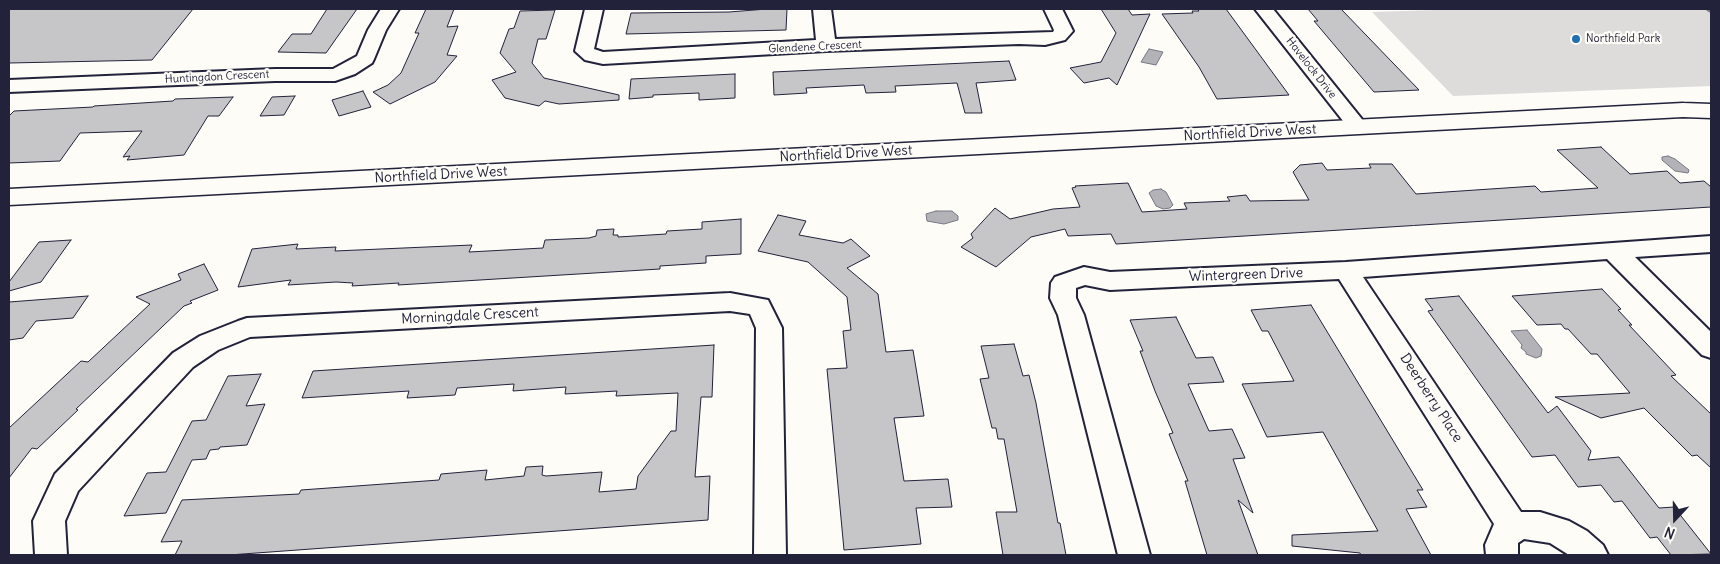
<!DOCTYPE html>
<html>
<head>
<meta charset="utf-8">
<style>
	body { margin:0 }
	#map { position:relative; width:1720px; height:564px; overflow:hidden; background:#fdfcf7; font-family:Delius,sans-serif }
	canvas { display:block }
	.frame { position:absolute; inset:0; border:10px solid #22223b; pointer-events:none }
	.north { position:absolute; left:1650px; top:494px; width:50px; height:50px; -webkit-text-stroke:4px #fdfcf7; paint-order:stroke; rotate:201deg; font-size:14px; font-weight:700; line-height:20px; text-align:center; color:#22223b }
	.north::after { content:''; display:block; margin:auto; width:18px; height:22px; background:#22223b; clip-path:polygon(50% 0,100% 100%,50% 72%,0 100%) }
</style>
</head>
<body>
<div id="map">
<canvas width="1720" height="564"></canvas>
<div class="frame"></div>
<div class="north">N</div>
</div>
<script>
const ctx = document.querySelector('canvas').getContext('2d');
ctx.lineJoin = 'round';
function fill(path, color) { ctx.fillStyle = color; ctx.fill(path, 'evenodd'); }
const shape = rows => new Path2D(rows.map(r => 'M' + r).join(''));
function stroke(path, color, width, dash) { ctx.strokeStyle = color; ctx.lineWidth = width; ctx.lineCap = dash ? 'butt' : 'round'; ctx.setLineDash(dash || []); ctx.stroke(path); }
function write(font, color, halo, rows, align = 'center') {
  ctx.font = font + ' Delius,sans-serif'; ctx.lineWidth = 4.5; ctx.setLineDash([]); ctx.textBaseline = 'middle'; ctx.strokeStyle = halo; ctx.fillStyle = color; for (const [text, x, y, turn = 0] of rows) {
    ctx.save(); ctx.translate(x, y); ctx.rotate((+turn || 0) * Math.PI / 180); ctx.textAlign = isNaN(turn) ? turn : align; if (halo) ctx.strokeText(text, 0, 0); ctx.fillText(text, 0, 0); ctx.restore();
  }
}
const green = shape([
	[1468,9,1711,9,1711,86,1453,96,1372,12]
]);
const water = shape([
	[1149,49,1163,52,1156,65,1141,62,1149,49],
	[1668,156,1675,159,1689,170,1688,173,1675,171,1662,160,1662,157,1668,156],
	[1161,189,1166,192,1173,205,1170,208,1163,209,1156,206,1149,193,1153,190,1161,189],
	[936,211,952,211,958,216,958,220,944,224,927,221,926,214,936,211],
	[1527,330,1542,349,1541,356,1536,358,1526,354,1526,352,1521,348,1522,345,1511,331,1527,330]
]);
const stream = shape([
	[1709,9,1711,10]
]);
const building = shape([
	[9,9,193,9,152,60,9,63,9,9],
	[327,9,357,9,326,53,278,52,292,34,311,34,327,9],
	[426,9,454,9,447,27,458,26,447,55,457,56,435,82,390,104,373,92,388,85,401,73,419,33,415,33,426,9],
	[767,9,787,9,786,30,626,34,631,13,729,12,767,9],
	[1101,9,1128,9,1132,15,1150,14,1117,85,1109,78,1084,83,1070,68,1101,62,1116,33,1101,9],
	[1197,9,1226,9,1289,95,1217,99,1199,67,1162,14,1193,13,1192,11,1199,11,1197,9],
	[1308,9,1341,9,1419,90,1374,92,1314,21,1318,21,1308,9],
	[555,10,546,39,538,39,532,63,544,78,619,95,619,100,559,104,545,101,539,106,505,98,492,80,516,72,500,53,509,29,514,28,520,11,555,10],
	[1009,61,1016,80,976,83,982,113,965,113,957,83,895,86,896,92,866,93,864,85,806,88,807,93,774,95,773,72,1009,61],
	[735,74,735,98,699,100,699,93,653,95,653,97,629,99,631,79,735,74],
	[363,91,371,107,339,116,332,100,363,91],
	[295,96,284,115,260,116,272,97,295,96],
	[233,97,219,116,208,116,184,155,127,160,130,156,123,157,142,131,80,133,60,161,9,163,9,116,14,111,93,107,94,106,173,101,175,99,233,97],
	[1601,147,1630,174,1667,171,1680,183,1704,181,1711,187,1711,207,1116,244,1111,234,1068,236,1065,229,1031,237,996,267,961,247,973,238,971,234,995,208,1010,219,1053,209,1080,207,1072,188,1076,187,1075,186,1128,183,1142,212,1158,211,1187,209,1184,203,1230,201,1227,197,1246,195,1250,201,1309,200,1293,172,1300,165,1322,163,1327,170,1371,168,1369,164,1392,164,1416,194,1535,186,1541,192,1598,188,1557,150,1601,147],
	[778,215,806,221,799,235,843,243,851,239,870,256,847,268,878,294,886,352,913,350,924,416,894,418,904,481,948,479,952,507,916,508,921,544,844,550,827,369,847,368,843,331,851,330,847,297,808,262,758,251,778,215],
	[741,219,741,254,706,256,706,263,660,266,660,269,398,285,399,283,352,286,353,283,336,282,288,285,291,280,238,287,252,249,298,244,296,249,336,247,335,251,472,245,469,252,543,248,545,240,589,238,596,236,597,230,614,229,613,235,618,235,618,237,666,234,667,231,702,229,702,222,741,219],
	[71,240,41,282,9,291,9,282,39,242,71,240],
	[204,264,218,290,190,301,192,303,184,306,76,409,78,410,37,449,32,448,9,478,9,428,81,361,88,362,150,304,136,297,181,280,178,274,204,264],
	[1602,289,1621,309,1618,310,1632,325,1629,325,1676,375,1671,376,1711,414,1711,468,1697,455,1692,456,1644,408,1601,418,1555,397,1630,393,1597,354,1591,354,1568,329,1565,329,1561,324,1537,325,1512,296,1602,289],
	[88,296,73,318,36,321,23,338,9,340,9,302,88,296],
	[1459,296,1548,413,1557,406,1591,451,1588,460,1619,457,1659,508,1674,507,1711,554,1671,555,1657,537,1650,538,1622,501,1614,502,1601,485,1578,487,1555,455,1532,457,1428,311,1433,310,1425,299,1459,296],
	[1311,305,1423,490,1417,490,1427,507,1406,509,1431,555,1361,555,1360,553,1292,546,1292,535,1378,531,1323,432,1267,437,1242,384,1294,381,1268,331,1262,331,1251,310,1311,305],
	[1176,317,1196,358,1213,357,1224,382,1188,384,1209,431,1232,429,1245,458,1233,459,1253,513,1238,500,1258,555,1207,555,1185,481,1188,481,1169,434,1173,433,1155,391,1140,351,1143,351,1130,320,1176,317],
	[1014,344,1023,376,1029,375,1036,403,1058,523,1060,523,1066,555,1003,555,996,512,1017,512,1004,439,998,439,996,428,992,428,980,379,989,378,981,346,1014,344],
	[714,345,712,397,701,397,695,477,710,476,708,520,229,555,175,555,182,541,161,542,182,500,299,494,301,490,439,480,441,474,487,470,485,480,524,476,526,467,543,466,542,475,546,476,602,472,599,492,636,489,638,476,671,431,676,431,678,393,616,396,617,391,565,394,566,387,513,391,514,384,457,388,455,395,407,398,409,391,302,398,313,371,714,345],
	[261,374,246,406,265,404,247,445,220,447,219,449,210,450,206,459,192,460,166,513,124,516,147,473,166,472,192,421,206,420,228,376,261,374]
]);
const minor = shape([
	[381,9,399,9,386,30,374,59,372,63,355,74,335,81,275,81,9,92,9,80,275,69,333,69,357,56,368,30,381,9],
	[585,9,603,9,594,49,603,52,816,40,813,9,831,9,835,39,1053,32,1054,30,1044,9,1062,9,1073,31,1065,40,1045,45,1019,44,826,51,603,64,585,60,575,51,585,9],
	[1255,9,1273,9,1365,123,1368,127,1365,131,1358,133,1351,131,1255,9],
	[1711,236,1711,252,1635,257,1711,332,1711,358,1702,355,1607,259,1363,277,1521,512,1540,512,1569,521,1587,531,1603,545,1608,555,1569,555,1550,543,1524,539,1518,543,1518,555,1486,555,1485,545,1494,524,1339,279,1110,290,1085,285,1076,288,1076,298,1084,315,1150,555,1118,555,1058,315,1050,298,1051,283,1055,277,1084,267,1110,272,1346,262,1711,236],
	[730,293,768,300,782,328,786,555,754,555,756,328,750,314,730,311,250,337,218,350,193,367,78,491,65,521,67,555,35,555,33,521,55,474,173,353,200,336,238,321,247,318,730,293]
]);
const secondary = shape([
	[1683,103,1711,104,1711,118,1683,117,9,205,9,189,1683,103]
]);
const markers = [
	[1576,39,5,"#1f6fb2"]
];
const farPoinames = [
	["Northfield Park",1586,39]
];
const farStreetnames = [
	["Glendene Crescent",815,47,-3],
	["Havelock Drive",1311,68,52],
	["Huntingdon Crescent",217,77,-3]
];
const streetNames = [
	["Northfield Drive West",1250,133,-3],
	["Northfield Drive West",846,154,-3],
	["Northfield Drive West",441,175,-3],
	["Wintergreen Drive",1246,275,-2],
	["Morningdale Crescent",470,316,-3],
	["Deerberry Place",1431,398,57]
];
fill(green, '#dddcdb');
fill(water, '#b2b2b7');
stroke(water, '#787885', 1);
stroke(stream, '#787885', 5.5);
fill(building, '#c6c6c8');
stroke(building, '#22223b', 1);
stroke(minor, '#22223b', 4);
stroke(secondary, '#22223b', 3);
fill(minor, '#fdfcf7');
fill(secondary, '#fdfcf7');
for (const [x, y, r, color] of markers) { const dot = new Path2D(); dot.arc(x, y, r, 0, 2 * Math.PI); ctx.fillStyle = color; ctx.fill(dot); stroke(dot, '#fdfcf7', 2); }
write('11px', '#22223b', '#fdfcf7', farPoinames, 'left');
write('11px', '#22223b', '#fdfcf7', farStreetnames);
write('14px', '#22223b', '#fdfcf7', streetNames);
</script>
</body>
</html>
